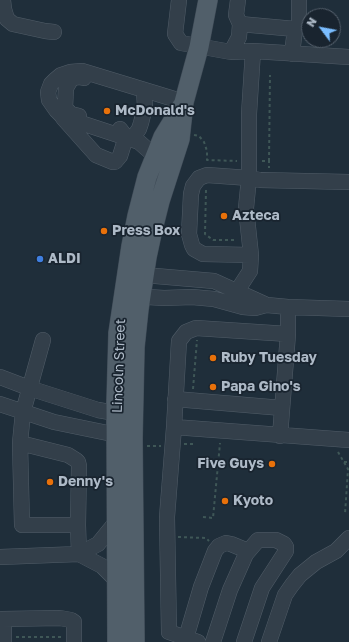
<!DOCTYPE html>
<html>
<head>
<meta charset="utf-8">
<style>
	body { margin:0 }
	#map { position:relative; width:349px; height:642px; overflow:hidden; background:#1f2e3a; font-family:"Golos Text",sans-serif }
	canvas { display:block }
	.north { position:absolute; left:301px; top:8px; width:40px; height:40px; box-sizing:border-box; background:#19242f; border:1px solid #55606c; border-radius:50%; rotate:302deg; font-size:11px; font-weight:700; line-height:16px; text-align:center; color:#aebac7 }
	.north::after { content:''; display:block; margin:auto; width:14px; height:18px; background:#7abdff; clip-path:polygon(50% 0,100% 100%,50% 72%,0 100%) }
</style>
</head>
<body>
<div id="map">
<canvas width="349" height="642"></canvas>
<div class="north">N</div>
</div>
<script>
const ctx = document.querySelector('canvas').getContext('2d');
ctx.lineJoin = 'round';
const shape = rows => new Path2D(rows.map(r => 'M' + r).join(''));
function stroke(path, color, width, dash) { ctx.strokeStyle = color; ctx.lineWidth = width; ctx.lineCap = dash ? 'butt' : 'round'; ctx.setLineDash(dash || []); ctx.stroke(path); }
function write(font, color, halo, rows, align = 'center') {
  ctx.font = font + ' "Golos Text",sans-serif'; ctx.lineWidth = 3.5; ctx.setLineDash([]); ctx.textBaseline = 'middle'; ctx.strokeStyle = halo; ctx.fillStyle = color; for (const [text, x, y, turn = 0] of rows) {
    ctx.save(); ctx.translate(x, y); ctx.rotate((+turn || 0) * Math.PI / 180); ctx.textAlign = isNaN(turn) ? turn : align; if (halo) ctx.strokeText(text, 0, 0); ctx.fillText(text, 0, 0); ctx.restore();
  }
}
const path = shape([
	[194,135,199,136,204,142,207,151,207,160,237,161],
	[262,161,269,161,269,168],
	[269,161,270,75],
	[206,190,205,234,213,240,237,240],
	[193,389,197,340],
	[184,444,195,444],
	[147,446,161,446],
	[338,452,348,469,345,514],
	[344,462,349,462],
	[203,517,213,518,220,443],
	[178,537,206,538,209,541],
	[16,637,62,637]
]);
const minor = shape([
	[3,0,4,9,7,19,13,24,45,31,54,32],
	[179,0,175,34,181,43,231,52,253,51,249,114,249,178,246,208,251,255,250,271,237,291,232,304],
	[240,24,295,29],
	[253,51,349,57],
	[231,52,239,37,240,24,236,15,238,0],
	[292,54,295,29,299,25,299,0],
	[79,116,71,114,65,108,66,88,72,78,79,77,84,78],
	[63,118,96,155,113,162,115,162,120,156,126,137,120,129],
	[132,139,139,129,141,123,145,107,144,91],
	[155,156,139,142,63,117,56,110,49,100,48,92,51,84,55,80,61,75,70,72,82,71,184,102],
	[251,255,203,254,194,249,192,245,189,234,191,194,193,186,199,178,207,175,249,178,260,180,349,182],
	[133,276,144,275,214,281,267,305,288,307,349,309],
	[131,296,164,298,192,297,214,299,243,307,255,308,266,305],
	[288,307,288,334,196,328,186,332,179,341,174,427,349,440],
	[0,377,29,388,98,410,127,415],
	[175,399,282,408],
	[0,404,54,422,127,437],
	[174,427,167,517,169,632,198,642],
	[280,436,288,334],
	[20,443,68,455,76,460,78,462,79,466,78,525,22,525,20,443,23,412,43,340],
	[78,525,79,554],
	[79,554,102,566,117,581],
	[0,557,79,554,98,544,116,522],
	[2,619,60,618,71,620,74,622,74,642],
	[2,619,4,629,4,642],
	[186,638,201,587,215,551,219,546,226,543,231,544,248,551],
	[213,642,230,590,246,554,258,540,276,540,284,544,286,547,286,551,262,588,244,642],
	[269,642,285,595,292,585,300,575,316,562,336,551,349,538]
]);
const major = shape([
	[117,642,116,404,118,333,131,246,137,216,147,177,163,137,182,106],
	[135,642,133,438,135,347,139,309,147,257,153,229,160,201,180,139,184,102,199,47,208,0]
]);
const markers = [
	[107,111,4,"#e8710a"],
	[224,216,4,"#e8710a"],
	[104,231,4,"#e8710a"],
	[40,259,4,"#3f7fe0"],
	[213,358,4,"#e8710a"],
	[213,387,4,"#e8710a"],
	[272,464,4,"#e8710a"],
	[50,482,4,"#e8710a"],
	[225,501,4,"#e8710a"]
];
const poiNames = [
	["McDonald's",115,111],
	["Azteca",232,216],
	["Press Box",112,231],
	["ALDI",48,259],
	["Ruby Tuesday",221,358],
	["Papa Gino's",221,387],
	["Five Guys",264,464,"right"],
	["Denny's",58,482],
	["Kyoto",233,501]
];
const streetNames = [
	["Lincoln Street",119,366,-88]
];
stroke(minor, '#515d68', 16);
stroke(major, '#3f4b57', 20);
stroke(path, '#3f5757', 2, [3, 3]);
stroke(minor, '#333f4a', 15);
stroke(major, '#515f6a', 19);
for (const [x, y, r, color] of markers) { const dot = new Path2D(); dot.arc(x, y, r, 0, 2 * Math.PI); ctx.fillStyle = color; ctx.fill(dot); stroke(dot, '#19242f', 1.5); }
write('bold 14px', '#aebac7', '#19242f', poiNames, 'left');
write('14px', '#aebac7', '#19242f', streetNames);
</script>
</body>
</html>
